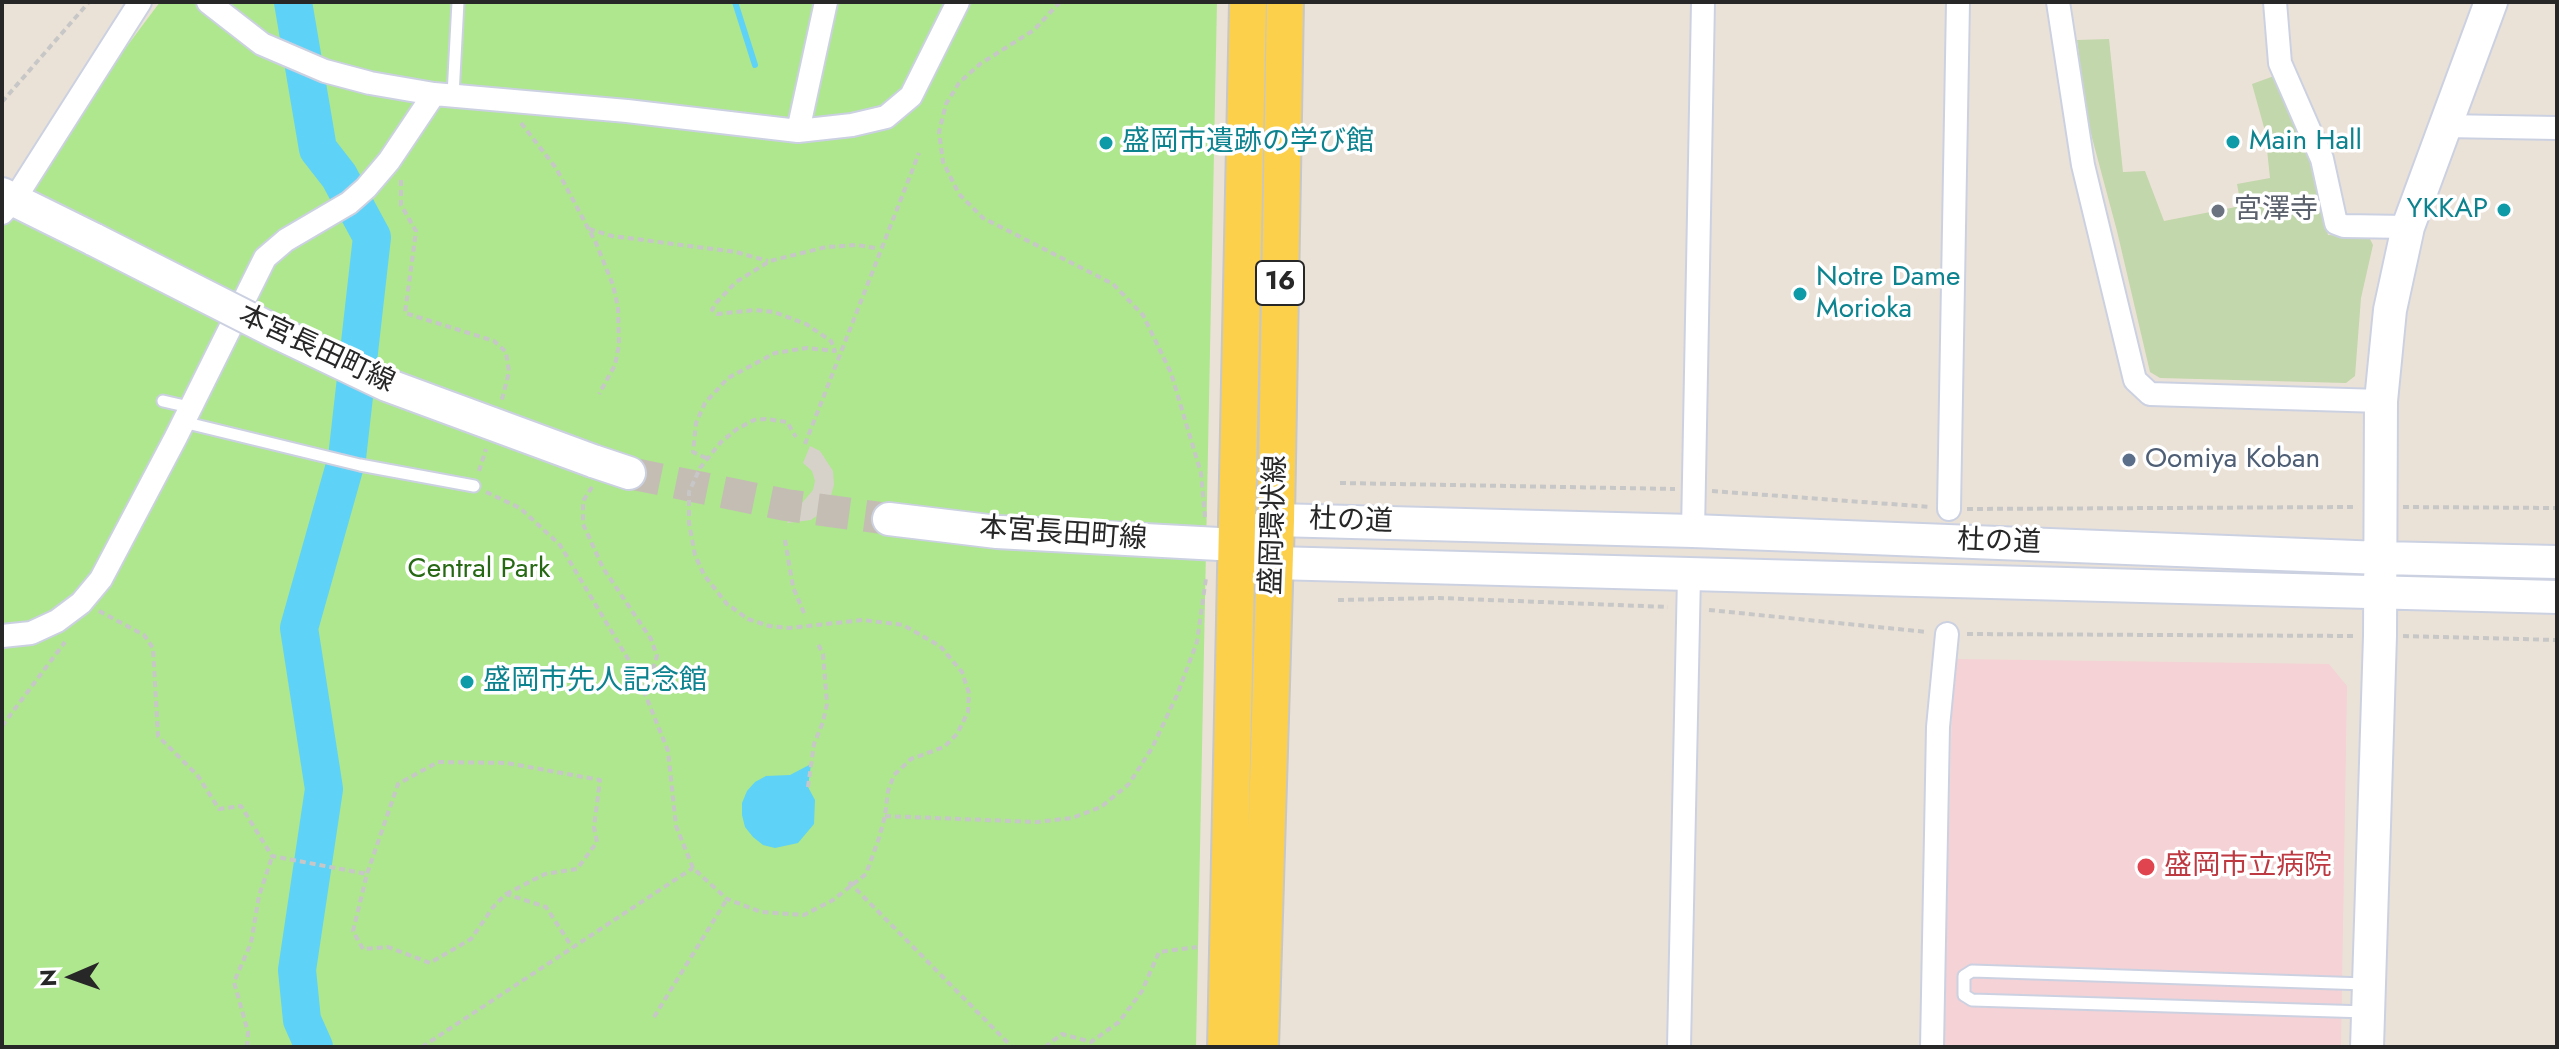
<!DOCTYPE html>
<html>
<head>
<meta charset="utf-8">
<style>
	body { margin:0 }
	#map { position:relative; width:2559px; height:1049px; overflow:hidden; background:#ebe2d7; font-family:Jost,sans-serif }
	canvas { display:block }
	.frame { position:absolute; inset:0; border:4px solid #272727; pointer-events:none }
	.north { position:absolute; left:32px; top:937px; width:80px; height:80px; -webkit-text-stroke:6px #fff; paint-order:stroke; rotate:268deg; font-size:22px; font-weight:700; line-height:32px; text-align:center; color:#272727 }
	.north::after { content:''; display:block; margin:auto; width:28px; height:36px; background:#272727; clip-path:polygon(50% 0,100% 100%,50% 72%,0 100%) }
</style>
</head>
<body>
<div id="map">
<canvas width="2559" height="1049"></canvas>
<div class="frame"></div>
<div class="north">N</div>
</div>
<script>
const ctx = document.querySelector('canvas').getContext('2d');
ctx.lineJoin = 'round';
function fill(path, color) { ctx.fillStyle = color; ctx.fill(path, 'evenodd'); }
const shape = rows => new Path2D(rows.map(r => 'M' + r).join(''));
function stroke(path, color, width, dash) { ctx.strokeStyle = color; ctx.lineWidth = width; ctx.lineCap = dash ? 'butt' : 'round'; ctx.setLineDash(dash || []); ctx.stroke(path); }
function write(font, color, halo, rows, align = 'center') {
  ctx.font = font + ' Jost,"Noto Sans JP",sans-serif'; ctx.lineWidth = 7; ctx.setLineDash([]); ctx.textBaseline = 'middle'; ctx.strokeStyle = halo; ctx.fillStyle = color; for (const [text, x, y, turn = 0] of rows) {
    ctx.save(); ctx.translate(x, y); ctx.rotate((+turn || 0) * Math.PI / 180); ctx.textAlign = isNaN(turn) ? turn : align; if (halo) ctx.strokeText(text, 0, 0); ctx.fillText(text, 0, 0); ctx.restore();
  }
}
const medical = shape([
	[1953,659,2329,664,2347,686,2341,1047,1944,1047]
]);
const green = shape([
	[160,2,1217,2,1196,1047,2,1047,2,213]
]);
const cemetery = shape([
	[2109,39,2123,172,2145,171,2164,221,2241,206,2237,184,2270,178,2265,131,2252,84,2274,76,2312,158,2328,235,2369,237,2373,245,2361,298,2355,376,2346,383,2160,378,2150,372,2117,231,2087,119,2077,40]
]);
const plaza = shape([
	[810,446,820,451,833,471,834,485,830,499,822,512,811,520,787,523,795,505,802,503,813,490,815,481,812,471,803,463]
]);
const water = shape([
	[811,764,808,787,815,800,814,824,798,843,775,848,763,845,753,837,745,827,742,815,742,803,747,791,755,782,766,776,790,775]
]);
const stream = shape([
	[735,2,755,65]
]);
const river = shape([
	[293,2,318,149,339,176,372,237,347,458,299,628,324,789,297,970,302,1020,314,1047]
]);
const secondaryTunnel = shape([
	[629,473,786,505,889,519]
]);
const path = shape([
	[1060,2,1034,30,980,64,959,83,946,104,939,132,943,162,959,194,983,218,1113,284,1143,315,1171,373,1201,473,1205,517],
	[2,102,89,2],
	[521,123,556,168,596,243,613,285,618,307,619,345,615,365,599,394],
	[401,180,401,205,416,231,405,313,494,341,506,352,509,372,501,403],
	[589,229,612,236,736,252,768,261],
	[805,444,919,153],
	[706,458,693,452,696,423,705,403,728,378,775,353,807,348,835,351,831,341,806,324,774,312,755,310,717,314,712,310,716,303,736,282,770,261,826,247,857,245,875,248],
	[479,471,486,449],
	[1340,483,1675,489],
	[592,487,583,501,583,524,603,568,651,639,657,656,653,669,637,674],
	[1712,491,1931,507],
	[486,492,520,508,560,545,637,674,668,751,676,826,693,868,727,899,761,912,804,915,833,900,866,874,879,838,885,816,888,791,894,775,911,759,944,747,957,734,968,712,969,693,962,672,940,646,903,625,863,620,789,628,769,626,748,619,727,604,704,575,695,555,689,523,689,492,700,468,721,442,737,429,754,420,766,419,787,422,796,437],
	[2403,507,2557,508],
	[1967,509,2355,507],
	[785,540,793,587,804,613],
	[1338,600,1439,598,1668,607],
	[1709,610,1927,632],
	[99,611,144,635,153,648,158,736,198,776,219,809,241,806,272,856,367,874],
	[1967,634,2355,636],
	[2403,636,2557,640],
	[2,726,65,642],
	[808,787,814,744,823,722,827,704,823,654,817,642],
	[885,816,1037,822,1072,818,1101,807,1129,784,1152,748,1177,695,1197,642,1206,578],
	[849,882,1012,1047],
	[506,894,545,874,577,869,597,842,594,827,600,780,507,763,438,762,398,784,367,874,353,931,363,949,388,947,430,963,471,939,494,906,506,894,546,907,572,947],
	[654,1017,727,899],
	[247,1047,248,1032,234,982,251,943,259,896,272,857],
	[422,1047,693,868],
	[1045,1047,1062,1034,1091,1042,1119,1022,1142,991,1159,952,1197,947]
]);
const lane = shape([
	[453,95,458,2],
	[163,401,189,407],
	[183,422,360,465,474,486],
	[2366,984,1972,971,1964,976,1964,995,1972,1000,2367,1012]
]);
const street = shape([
	[208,2,262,44,325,71,370,83,434,94],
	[2058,2,2083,165,2135,380,2150,394,2381,401],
	[2275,2,2280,63,2322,159,2336,223,2344,226,2408,227],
	[2444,126,2557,128],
	[798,131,826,2],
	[2,213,14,200,140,2],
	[1949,509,1958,2],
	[1693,531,1703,2],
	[2,636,31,633,57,621,81,603,101,579,176,437,265,258,286,240,349,203,366,188,389,161,434,94,627,111,798,131,852,125,886,117,911,96,958,2],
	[1679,1047,1689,575],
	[1932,1047,1938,727,1947,634]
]);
const secondary = shape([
	[2,194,95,240],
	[593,461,629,473],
	[889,519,997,532,1237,545,1274,563,2557,597],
	[1257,532,1276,520,1693,531,2381,558,2557,562],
	[2367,1047,2380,636,2381,401,2390,310,2408,227,2491,2]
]);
const primary = shape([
	[1226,1047,1248,2],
	[1260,1047,1276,520,1285,2]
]);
const secondaryBridge = shape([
	[95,240,274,331,387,385,593,461]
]);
const markers = [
	[2233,142,8,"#0f9aa8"],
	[1106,143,8,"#0f9aa8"],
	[2504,210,8,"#0f9aa8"],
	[2218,211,8,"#6b7280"],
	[1800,294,8,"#0f9aa8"],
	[2129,460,8,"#5c6f8a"],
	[467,682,8,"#0f9aa8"],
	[2146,867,10,"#e0444e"]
];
const shields = [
	[1280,283,48]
];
const shieldNames = [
	["16",1280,283]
];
const cultureNames = [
	["Main Hall",2249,142],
	["盛岡市遺跡の学び館",1122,143],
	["YKKAP",2488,210,"right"],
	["Notre Dame",1816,278],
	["Morioka",1816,310],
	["盛岡市先人記念館",483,682]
];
const worshipNames = [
	["宮澤寺",2234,211]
];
const streetNames = [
	["本宮長田町線",316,350,25],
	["杜の道",1351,522,2],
	["盛岡環状線",1275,525,-88],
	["本宮長田町線",1063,535,4],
	["杜の道",1999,543,2]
];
const serviceNames = [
	["Oomiya Koban",2145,460]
];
const parkNames = [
	["Central Park",479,570]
];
const healthNames = [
	["盛岡市立病院",2164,867]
];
fill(medical, '#f4d2d5');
fill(green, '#aee78e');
fill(cemetery, '#c2d7ac');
fill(plaza, '#d6d2ca');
fill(water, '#5fd2f8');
stroke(stream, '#5fd2f8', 6);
stroke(river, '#5fd2f8', 38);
stroke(secondaryTunnel, '#c4bdb4', 32, [32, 16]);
stroke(lane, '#ccd1e2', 15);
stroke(street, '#ccd1e2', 26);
stroke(secondary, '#ccd1e2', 36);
stroke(primary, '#c7c7c7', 40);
stroke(path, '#c7c7c7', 4, [6, 4]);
stroke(lane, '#fff', 11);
stroke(street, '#fff', 22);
stroke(secondary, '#fff', 32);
stroke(primary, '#fcd04b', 36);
stroke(secondaryBridge, '#ccd1e2', 36, []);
stroke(secondaryBridge, '#fff', 32);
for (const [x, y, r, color] of markers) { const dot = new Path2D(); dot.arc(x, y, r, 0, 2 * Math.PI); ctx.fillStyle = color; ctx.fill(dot); stroke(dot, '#fff', 3); }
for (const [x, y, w] of shields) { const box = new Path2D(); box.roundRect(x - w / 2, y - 22, w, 44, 6); ctx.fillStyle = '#fff'; ctx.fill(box); stroke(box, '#272727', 2); }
write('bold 26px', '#272727', null, shieldNames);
write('28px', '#0d838f', '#fff', cultureNames, 'left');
write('28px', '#5b616d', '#fff', worshipNames, 'left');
write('28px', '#272727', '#fff', streetNames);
write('28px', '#4e5e75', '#fff', serviceNames, 'left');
write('28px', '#266813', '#fff', parkNames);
write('28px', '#be3a42', '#fff', healthNames, 'left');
</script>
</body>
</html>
